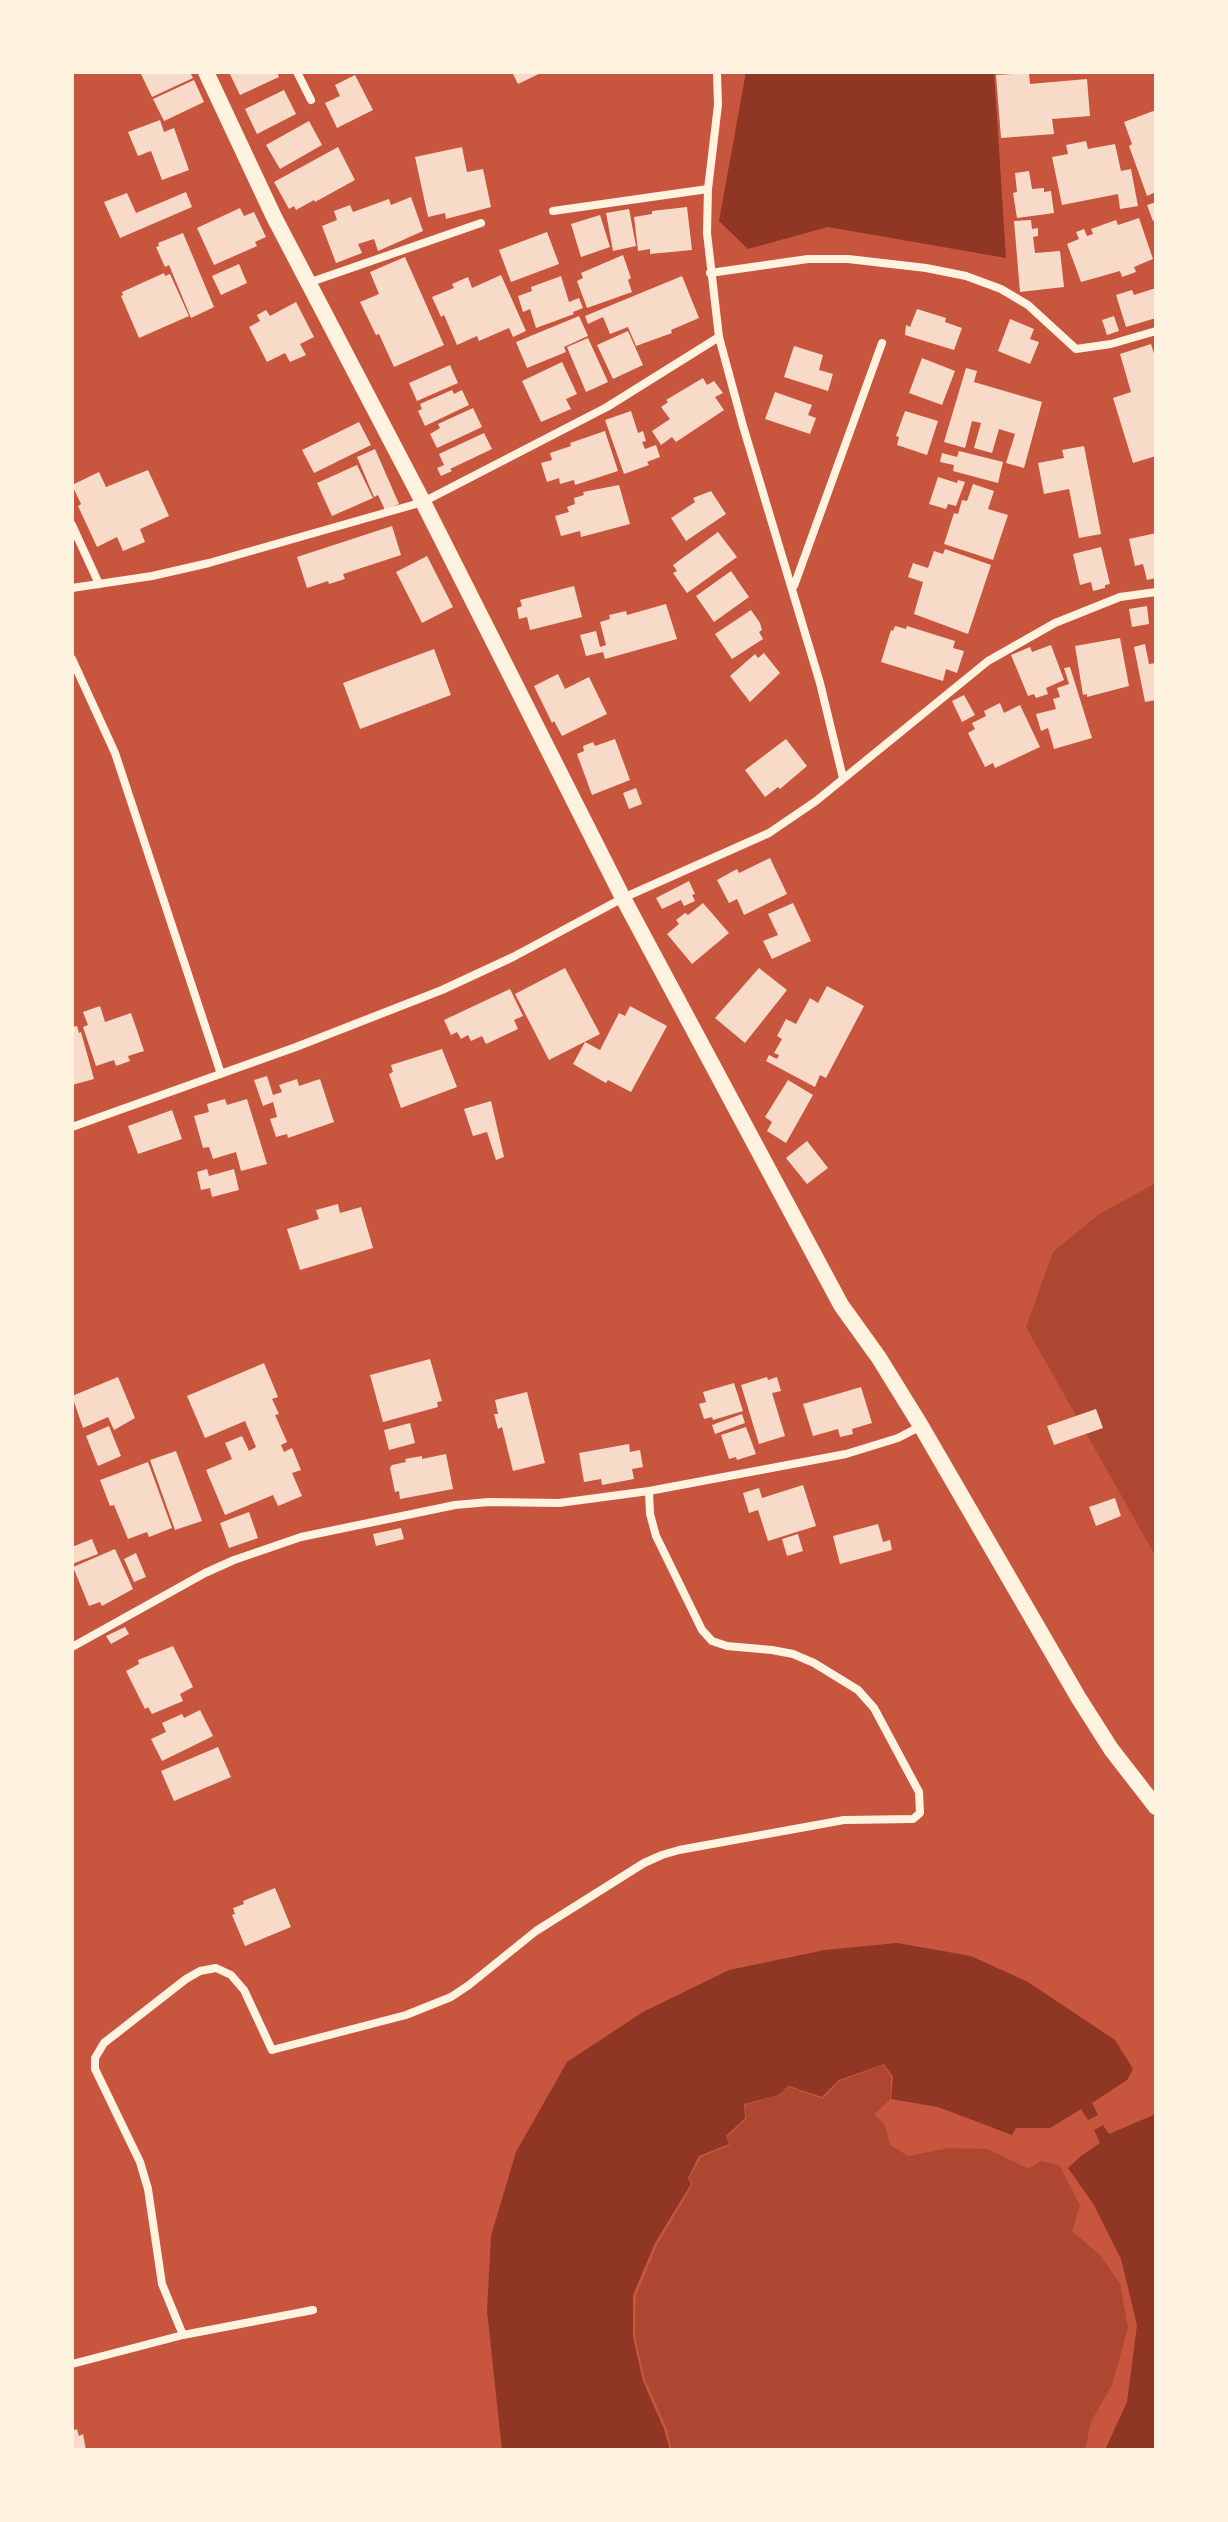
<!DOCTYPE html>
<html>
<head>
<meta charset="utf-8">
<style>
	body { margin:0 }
	#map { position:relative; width:1228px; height:2522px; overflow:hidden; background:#c8553d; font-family:Helvetica,sans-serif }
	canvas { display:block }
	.frame { position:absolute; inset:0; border:74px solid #fff3e0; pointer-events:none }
</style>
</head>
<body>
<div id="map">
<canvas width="1228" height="2522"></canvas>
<div class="frame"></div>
</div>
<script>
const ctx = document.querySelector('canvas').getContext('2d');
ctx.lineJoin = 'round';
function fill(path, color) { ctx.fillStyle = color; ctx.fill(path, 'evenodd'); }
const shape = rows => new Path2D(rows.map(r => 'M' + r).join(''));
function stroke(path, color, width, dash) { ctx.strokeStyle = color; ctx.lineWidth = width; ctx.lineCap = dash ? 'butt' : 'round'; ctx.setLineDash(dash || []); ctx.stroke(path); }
const green = shape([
	[1156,1183,1156,1557,1026,1327,1053,1252,1098,1215],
	[883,2065,891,2077,890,2100,874,2114,885,2125,890,2145,908,2156,949,2148,988,2149,1029,2169,1041,2161,1059,2165,1080,2205,1072,2231,1101,2256,1120,2284,1128,2328,1112,2385,1091,2422,1085,2450,672,2450,667,2429,645,2380,635,2336,636,2296,657,2245,693,2184,689,2178,701,2157,730,2145,727,2137,746,2119,745,2105,778,2095,789,2087,823,2099,840,2081]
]);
const water = shape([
	[746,72,994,72,1006,258,828,227,748,249,719,221],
	[897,1943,971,1956,1028,1982,1115,2040,1133,2069,1127,2080,1092,2103,1098,2115,1088,2120,1081,2109,1050,2128,1016,2128,1012,2135,938,2107,891,2099,893,2077,884,2064,839,2080,822,2097,789,2086,778,2095,744,2104,745,2118,726,2136,729,2144,699,2156,688,2178,691,2184,655,2243,633,2295,633,2337,643,2381,664,2429,670,2450,502,2450,487,2311,491,2236,516,2152,567,2062,643,2012,729,1970,825,1950],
	[1156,2114,1156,2450,1105,2450,1127,2402,1137,2325,1121,2259,1094,2205,1068,2168,1081,2156,1100,2143,1094,2130,1103,2125,1109,2134]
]);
const building = shape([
	[140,72,190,72,193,78,152,97],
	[229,72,277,72,279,77,240,95],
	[512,72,543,72,518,84],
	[1029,73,1030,84,1087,79,1090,116,1052,119,1054,134,1001,138,996,75],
	[355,75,373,110,337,128,325,103,340,96,335,85],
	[194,80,204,102,164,121,153,99],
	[284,90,296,114,257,134,245,109],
	[1156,110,1156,192,1147,196,1129,146,1132,144,1124,122],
	[160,120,164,132,174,128,189,170,162,180,151,151,138,156,128,132],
	[309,121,322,145,280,169,266,145],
	[1086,141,1088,149,1115,144,1121,171,1131,169,1138,206,1120,209,1118,194,1062,205,1052,157,1068,154,1066,145],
	[338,147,355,180,315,202,314,200,296,210,294,206,289,209,274,182],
	[462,147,467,172,483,169,491,207,446,219,445,213,428,217,415,157],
	[1029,171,1032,189,1044,188,1044,192,1051,191,1054,213,1017,218,1013,193,1017,192,1015,173],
	[186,192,192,207,120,238,104,202,127,193,136,213],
	[411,197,423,231,378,251,374,239,358,244,362,253,336,263,322,226,337,220,334,211,350,205,353,212,389,199,391,205],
	[1156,202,1156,220,1153,221,1147,205],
	[687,207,692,250,650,254,650,249,638,251,634,217,652,214,652,211],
	[240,208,244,216,254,212,266,237,255,242,257,246,214,265,197,228],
	[629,209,636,246,613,251,606,213],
	[600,215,610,247,581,257,571,224],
	[1139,218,1153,259,1134,267,1136,272,1122,277,1120,271,1081,282,1067,244,1079,239,1076,232,1084,229,1087,236,1093,234,1091,229,1116,220,1118,225],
	[1031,220,1032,229,1038,228,1038,236,1033,237,1035,253,1060,251,1064,287,1020,292,1014,221],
	[547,232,559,264,511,282,499,250],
	[183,233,214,307,191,318,169,265,165,267,156,247,159,246,158,243],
	[623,255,631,278,628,280,632,292,587,308,577,281,583,278,581,273],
	[405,257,444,345,394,367,379,334,376,335,360,302,379,294,370,272],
	[239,264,247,283,221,295,212,276],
	[164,273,165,276,170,274,189,316,139,338,121,296,123,295,122,292],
	[501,275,526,331,513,337,509,328,479,341,477,336,457,345,444,315,441,317,432,297,454,288,452,284,468,277,472,288],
	[561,276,569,302,579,298,583,308,573,312,574,314,536,328,530,309,523,312,518,296,532,291,531,287],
	[682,276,699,318,671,330,672,333,636,346,628,327,610,334,603,317,588,324,585,316],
	[1156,288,1156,318,1126,327,1116,295,1132,290,1134,295],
	[296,302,314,337,300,344,306,355,290,362,285,353,267,362,249,327,260,321,257,315,266,310,270,316],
	[917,309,946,318,945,322,962,328,954,350,905,335,906,325,910,327],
	[579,316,588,336,564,347,566,352,527,368,516,342],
	[1114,316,1119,331,1107,335,1102,320],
	[1010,319,1034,329,1030,339,1039,342,1030,364,998,351],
	[628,331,643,365,613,379,597,345],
	[588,338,608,382,586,392,567,347],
	[1151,344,1156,360,1156,456,1133,463,1113,398,1131,392,1120,354],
	[794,346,823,355,819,370,833,374,828,391,784,377],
	[922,358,955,371,942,405,909,393],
	[562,362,577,394,566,399,571,409,541,422,522,381],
	[450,365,458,383,417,401,409,383],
	[966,368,977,371,974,382,1042,402,1024,468,1006,463,1015,434,999,429,992,453,974,448,981,423,972,421,965,448,944,442],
	[703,378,707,385,714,381,723,393,715,397,724,410,676,442,672,437,661,445,652,431,670,419,661,407,668,402,666,400],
	[452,390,454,394,462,390,469,405,425,426,418,411,422,409,420,404],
	[775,392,812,405,808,415,816,418,810,434,765,419],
	[473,408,482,427,437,448,430,434,440,428,438,424],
	[631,411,638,433,643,431,646,441,642,442,645,449,656,445,660,457,647,462,649,465,624,474,605,420],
	[905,411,938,421,927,455,897,445,899,437,896,436],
	[359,422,371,445,314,473,302,450],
	[605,431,618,471,575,485,574,480,560,484,559,478,547,482,541,463,552,460,550,453,571,446,570,443],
	[484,433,492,449,450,469,452,471,441,476,437,468,444,465,439,454],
	[1084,446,1101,534,1079,538,1069,489,1044,494,1038,463,1064,458,1062,450],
	[375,449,399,504,385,510,378,495,374,497,357,457],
	[959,451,1003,462,998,483,953,471,954,465,940,462,942,453,957,457],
	[357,465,373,498,332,516,317,483],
	[148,470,169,516,140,529,145,542,123,551,117,537,97,547,78,506,81,504,72,485,99,472,106,487],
	[938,477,957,483,958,480,965,482,956,506,948,504,946,509,929,504],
	[973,484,994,491,988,509,1008,515,993,560,944,544,954,513,958,514,962,500,967,501],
	[619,485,630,524,581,537,580,531,561,536,555,516,569,512,567,507,575,504,574,498,584,495,583,492],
	[711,491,726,514,686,541,671,518,695,502,693,498],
	[392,526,401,555,343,574,345,579,329,584,328,581,307,588,297,557],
	[718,532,737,557,687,593,673,573,677,571,673,565],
	[1156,533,1156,578,1147,580,1143,564,1135,566,1129,539],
	[1101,547,1110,584,1105,585,1105,588,1093,591,1091,582,1080,585,1073,554],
	[945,549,991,565,968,634,914,614,923,582,908,577,913,563,928,568,934,551,943,554],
	[427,556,453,607,422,623,396,572],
	[731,571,749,597,714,622,696,596],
	[574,586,582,617,530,630,527,617,519,619,517,608,522,606,520,600],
	[666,604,677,639,605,659,603,652,586,656,580,635,596,631,600,647,606,645,600,622,610,619,609,615,626,611,627,615],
	[1147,606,1149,624,1132,627,1129,609],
	[751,610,760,623,762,630,759,632,763,639,732,659,715,634],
	[895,626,906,629,907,626,955,641,953,648,964,651,957,673,946,669,943,681,881,662,891,630,893,631],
	[1120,638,1129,686,1087,697,1087,694,1083,695,1075,646],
	[1145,644,1149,664,1156,663,1156,700,1145,702,1134,647],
	[1051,645,1064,680,1046,688,1048,694,1036,698,1034,694,1028,696,1011,655,1030,647,1032,652],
	[434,649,451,695,360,729,343,683],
	[764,653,780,673,750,702,730,676,755,654,758,658],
	[1070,667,1092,738,1054,749,1048,728,1041,731,1036,714,1056,709,1053,699,1060,697,1057,688,1069,684,1064,668],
	[558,674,565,689,589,677,607,714,562,736,554,721,552,723,534,686],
	[964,695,975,715,962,722,952,701],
	[1000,703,1004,713,1020,705,1040,747,995,768,993,763,985,767,968,733,975,729,972,723,986,716,984,711],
	[615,739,630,780,592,795,577,754,584,751,583,746,593,742,595,746],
	[786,739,807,766,780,789,778,787,765,797,745,770],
	[636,788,642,804,629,809,623,793],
	[770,858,787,894,744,915,737,899,729,903,717,880,737,869,739,873],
	[689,881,695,894,692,895,695,901,684,906,681,900,662,909,656,898],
	[703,903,729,933,692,964,667,934,679,924,676,920,685,913,688,915],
	[793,903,811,941,772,959,763,941,778,935,768,914],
	[565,968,600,1034,549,1060,515,994],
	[759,968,787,990,745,1043,715,1018],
	[827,986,864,1006,826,1078,820,1075,815,1087,766,1061,769,1055,777,1059,779,1055,774,1053,782,1039,777,1036,786,1019,796,1024,810,998,818,1003],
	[510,989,523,1016,514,1020,518,1029,486,1044,482,1036,471,1041,468,1035,461,1039,457,1032,451,1035,444,1020],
	[100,1006,105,1022,131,1013,144,1051,128,1056,130,1061,116,1066,114,1060,96,1066,83,1027,88,1025,83,1012],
	[630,1006,667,1026,631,1092,608,1080,606,1083,573,1064,585,1042,600,1050,619,1013,625,1016],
	[77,1026,79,1033,81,1032,94,1079,72,1085,72,1027],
	[442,1049,457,1087,401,1108,389,1074,393,1072,391,1065],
	[267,1076,273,1095,282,1092,279,1085,297,1079,299,1086,320,1079,334,1122,288,1138,287,1134,276,1137,270,1119,277,1117,273,1102,263,1106,254,1080],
	[788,1080,813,1095,786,1143,767,1131,772,1122,765,1117],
	[225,1099,227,1105,247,1099,267,1164,241,1171,236,1152,213,1159,209,1147,203,1148,194,1116,209,1112,207,1104],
	[491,1101,504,1157,496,1160,487,1132,473,1136,464,1109],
	[172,1110,182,1139,138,1154,128,1126],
	[807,1141,828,1168,807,1184,786,1158],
	[207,1169,209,1176,234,1169,239,1190,212,1197,210,1188,201,1190,197,1172],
	[338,1204,340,1213,361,1207,373,1248,300,1270,287,1229,319,1219,316,1210],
	[430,1359,442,1401,437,1402,438,1407,383,1422,370,1375],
	[264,1363,278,1397,272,1399,279,1414,275,1415,287,1442,281,1445,284,1452,292,1448,301,1470,292,1473,302,1496,278,1506,273,1495,225,1515,206,1470,232,1459,225,1443,242,1436,249,1451,256,1447,245,1421,205,1438,187,1396],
	[118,1377,135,1418,114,1430,108,1417,83,1428,72,1396],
	[767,1377,768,1380,777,1377,781,1391,772,1393,785,1436,759,1444,741,1385],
	[734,1383,743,1411,713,1420,712,1417,704,1419,699,1404,706,1402,703,1392],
	[861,1387,872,1423,852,1429,853,1434,840,1437,838,1429,813,1436,803,1404],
	[527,1392,545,1463,513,1471,502,1427,498,1429,494,1414,498,1414,495,1400],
	[1096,1409,1103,1428,1054,1445,1047,1426],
	[742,1414,745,1423,715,1434,712,1425],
	[410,1423,415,1443,389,1450,384,1430],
	[109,1426,121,1456,98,1466,86,1436],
	[746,1427,756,1454,737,1460,736,1457,729,1459,721,1435],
	[629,1444,630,1452,640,1450,643,1467,632,1469,634,1479,602,1485,601,1479,584,1482,579,1453],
	[176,1451,202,1521,175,1530,150,1460],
	[446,1454,453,1489,400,1499,399,1491,395,1492,390,1468,392,1465,406,1462,405,1459,422,1456,422,1459],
	[148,1462,172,1528,149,1537,147,1532,128,1539,114,1505,110,1506,100,1480],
	[803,1485,816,1526,768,1541,758,1510,749,1513,743,1493,759,1488,762,1498],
	[1115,1498,1121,1516,1096,1526,1089,1507],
	[249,1512,258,1538,229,1548,220,1523],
	[878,1524,883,1542,890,1540,892,1550,840,1564,833,1536],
	[401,1528,404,1539,376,1546,373,1534],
	[798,1534,803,1551,787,1556,782,1539],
	[92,1539,98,1554,72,1564,72,1547],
	[115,1549,133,1589,102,1606,100,1602,89,1606,73,1567],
	[136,1553,146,1577,134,1582,124,1559],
	[125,1627,129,1634,111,1644,106,1636],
	[173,1646,193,1687,180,1694,183,1701,152,1714,148,1707,145,1709,126,1671,139,1664,138,1660],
	[200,1710,213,1736,162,1761,151,1739,166,1732,162,1723,182,1714,184,1718],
	[218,1747,231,1777,174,1801,161,1771],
	[275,1888,291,1927,245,1946,232,1915,235,1914,233,1908,244,1904,243,1901],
	[77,2429,79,2436,83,2434,86,2450,72,2450,72,2431]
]);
const minor = shape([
	[297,72,311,100],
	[717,72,718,105,708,189,707,233,719,337,743,426,820,683,843,778],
	[553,211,708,189],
	[710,273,808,259,848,259,926,268,966,276,1001,289,1028,305,1076,349,1111,344,1156,331],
	[308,283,481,223],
	[72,525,99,584],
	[794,586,882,343],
	[72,588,152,576,209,563,423,502,607,407,719,337],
	[72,659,115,753,221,1074],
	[72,1127,296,1047,442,990,513,957,623,898,769,833,816,801,988,661,1055,623,1120,597,1156,592],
	[72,1647,205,1573,234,1560,301,1537,455,1505,489,1502,559,1503,649,1491,846,1454,898,1438,921,1426],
	[183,2335,162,2284,148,2189,140,2162,95,2069,95,2058,104,2043,186,1979,200,1971,216,1968,231,1975,244,1990,272,2050,406,2015,451,1997,469,1985,536,1931,644,1863,662,1855,679,1850,844,1820,913,1819,920,1813,919,1792,874,1708,858,1690,814,1663,793,1654,772,1650,727,1646,712,1641,702,1630,656,1536,650,1514,649,1491],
	[72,2364,183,2335,313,2310]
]);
const secondary = shape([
	[206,72,274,217,423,502,623,898,841,1305,879,1358,921,1426,1078,1697,1111,1749,1156,1807]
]);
fill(green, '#ae4732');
fill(water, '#8f3625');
fill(building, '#f7dbc8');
stroke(minor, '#fff3e0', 8);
stroke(secondary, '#fff3e0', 16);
</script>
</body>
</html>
